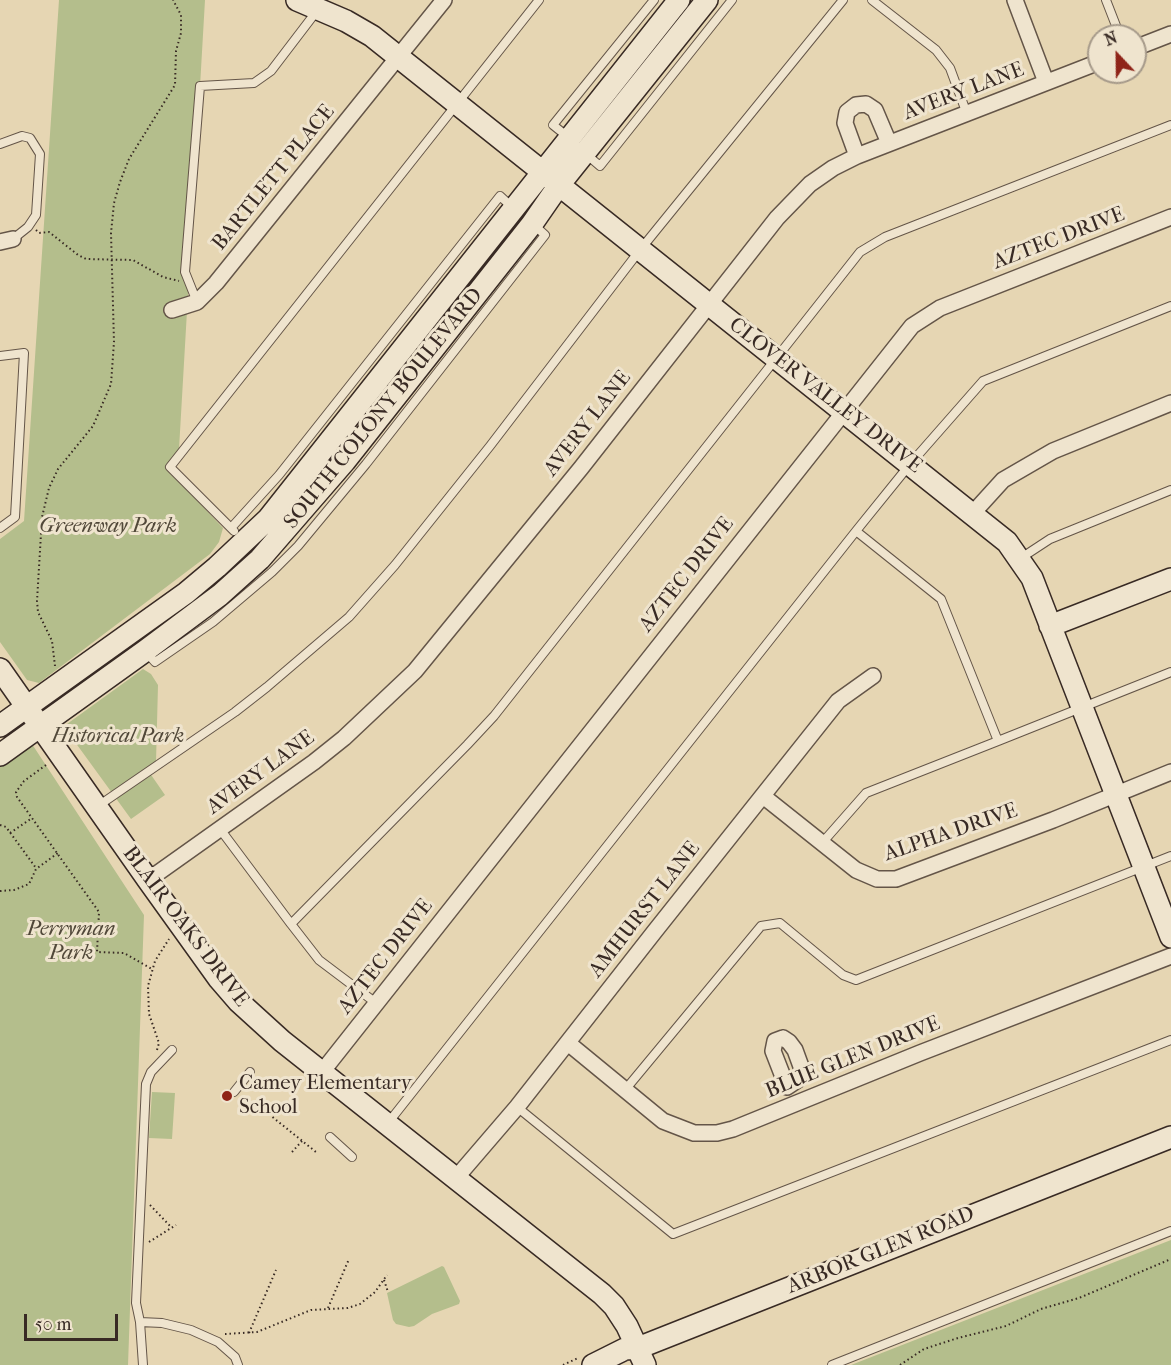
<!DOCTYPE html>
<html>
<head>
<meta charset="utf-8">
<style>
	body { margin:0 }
	#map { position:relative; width:1171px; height:1365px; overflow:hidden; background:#e6d6b3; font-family:"IM FELL French Canon",serif }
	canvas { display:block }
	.north { position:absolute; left:1087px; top:24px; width:60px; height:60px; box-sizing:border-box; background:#efe4ce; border:2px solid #a69a8a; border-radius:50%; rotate:338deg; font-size:16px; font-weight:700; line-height:24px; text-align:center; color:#382a24 }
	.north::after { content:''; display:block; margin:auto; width:21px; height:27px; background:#8f2418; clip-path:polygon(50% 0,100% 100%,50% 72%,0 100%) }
	.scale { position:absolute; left:24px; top:1314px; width:94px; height:27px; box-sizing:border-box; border:3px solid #382a24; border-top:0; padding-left:8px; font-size:18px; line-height:21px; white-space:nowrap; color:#382a24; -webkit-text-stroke:4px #efe4ce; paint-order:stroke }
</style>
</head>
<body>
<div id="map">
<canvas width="1171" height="1365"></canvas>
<div class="north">N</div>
<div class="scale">50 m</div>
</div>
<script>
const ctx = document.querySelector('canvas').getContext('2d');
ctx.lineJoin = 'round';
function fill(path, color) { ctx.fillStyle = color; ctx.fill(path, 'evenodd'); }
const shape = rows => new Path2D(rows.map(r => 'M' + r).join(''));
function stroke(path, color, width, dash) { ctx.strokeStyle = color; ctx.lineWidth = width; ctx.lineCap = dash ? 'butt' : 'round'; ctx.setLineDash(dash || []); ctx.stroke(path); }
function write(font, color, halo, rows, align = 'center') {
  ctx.font = font + ' "IM FELL French Canon",serif'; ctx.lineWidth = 6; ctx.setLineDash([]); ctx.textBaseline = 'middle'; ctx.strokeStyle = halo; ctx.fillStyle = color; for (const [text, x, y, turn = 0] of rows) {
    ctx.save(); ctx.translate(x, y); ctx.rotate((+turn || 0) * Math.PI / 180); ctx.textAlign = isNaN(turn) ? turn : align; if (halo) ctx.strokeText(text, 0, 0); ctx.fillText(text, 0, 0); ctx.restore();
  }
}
const green = shape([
	[59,0,205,0,179,449,166,467,223,528,219,542,210,554,39,683,27,680,0,642,0,539,24,521],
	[143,669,151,674,158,685,156,762,147,769,165,795,131,819,67,731,67,724],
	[30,741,144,915,128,1365,0,1365,0,763],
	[152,1092,175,1093,172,1139,149,1138],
	[1171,1240,1171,1365,851,1365],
	[442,1266,444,1267,460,1301,459,1304,432,1314,414,1326,409,1327,396,1324,393,1320,387,1293]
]);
const path = shape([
	[36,230,39,233,49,232,78,255,86,259,133,260,163,277,179,281],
	[55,666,52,641,38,612,37,601,42,517,49,488,58,469,93,426,111,384,114,342,111,233,114,203,120,182,129,159,175,85,176,51,181,33,181,15,173,0],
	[46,765,24,781,16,792,17,797,99,912,97,952,124,953,152,969],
	[0,825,6,827,36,868],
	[10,833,32,818],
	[0,891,14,890,29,884,36,869,58,853],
	[157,1050,159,1043,149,1014,148,986,155,961,169,939],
	[255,1103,316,1152],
	[292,1152,302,1141],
	[150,1205,171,1227],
	[149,1242,176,1225],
	[384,1280,388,1292],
	[328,1308,349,1259],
	[249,1333,276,1270],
	[225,1334,257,1332,311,1310,348,1308,360,1304,375,1292,387,1275],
	[563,1365,578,1358],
	[900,1365,924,1349,958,1338,1006,1326,1041,1309,1079,1298,1171,1259]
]);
const lane = shape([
	[872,0,936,50,950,68,967,114],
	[1106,0,1120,36],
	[568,137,553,125,654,0],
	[0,144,22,136,30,138,40,154,36,215,28,227,13,239],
	[586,154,600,166,732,0],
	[197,302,185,272,200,86,254,83,271,71,316,12],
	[0,356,24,353,15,517,0,528],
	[231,528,170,467,539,0],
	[234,531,231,528,279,475,500,196,512,207],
	[856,531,941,599,998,741,1171,672],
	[1021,558,1050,539,1171,490],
	[146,652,155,662,213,622,272,572,298,546,366,464,545,235,533,224],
	[98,806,235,712,267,687,349,617,395,565,490,446,640,250,843,0],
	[220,829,291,924,467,745,494,716,860,252,885,237,1171,125],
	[822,843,866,793,998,741],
	[291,924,319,960,376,1003],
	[625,1090,761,926,780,923,843,975,856,980,1171,856],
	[234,1092,250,1072],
	[517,1107,673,1234,1171,1040],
	[388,1123,856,531,911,463,983,381,1171,306],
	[330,1137,352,1157],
	[140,1322,162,1323,191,1330,218,1342,235,1357,238,1365],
	[143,1365,140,1322,136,1303,146,1084,151,1072,172,1050],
	[832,1365,1171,1231]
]);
const street = shape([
	[1015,0,1046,82],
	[1135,48,1171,34],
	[857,156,845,123,847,112,856,105,866,104,875,110,889,143],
	[0,242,13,239],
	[172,310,197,302,216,283,444,0],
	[973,513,1003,480,1053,451,1171,403],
	[763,796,856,870,877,879,896,879,1053,820,1171,772],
	[148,880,314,762,344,738,415,671,581,468,777,218,810,184,833,168,857,156,1099,62],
	[783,1038,789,1042,795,1050,803,1072,799,1079,787,1087,773,1051,775,1041,783,1038],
	[568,1043,663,1121,694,1133,717,1133,733,1129,920,1053,1171,956],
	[322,1072,912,326,940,308,1171,217],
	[456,1178,517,1107,655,931,838,701,873,676]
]);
const secondary = shape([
	[297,0,346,21,372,36,1007,542,1032,578,1171,937],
	[1050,626,1171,579],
	[0,669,148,880,219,979,238,1001,282,1041,602,1294,614,1306,627,1326,645,1365],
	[0,726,186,593,217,567,268,519,679,0],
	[0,755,145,651,220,595,260,559,345,461,532,224,559,185,707,0],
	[593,1365,625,1349,638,1348,1171,1137]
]);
const markers = [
	[227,1096,6,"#8f2418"]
];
const streetNames = [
	["AVERY LANE",964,92,-21],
	["BARTLETT PLACE",274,178,-51],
	["AZTEC DRIVE",1059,239,-21],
	["CLOVER VALLEY DRIVE",825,396,38],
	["SOUTH COLONY BOULEVARD",384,409,-51],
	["AVERY LANE",588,424,-52],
	["AZTEC DRIVE",687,575,-52],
	["AVERY LANE",261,773,-36],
	["ALPHA DRIVE",951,833,-19],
	["AMHURST LANE",645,910,-52],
	["BLAIR OAKS DRIVE",185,927,53],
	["AZTEC DRIVE",386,957,-52],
	["BLUE GLEN DRIVE",853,1058,-22],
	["ARBOR GLEN ROAD",881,1251,-22]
];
const parkNames = [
	["Greenway Park",108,527],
	["Historical Park",118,737],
	["Perryman",71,930],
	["Park",71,954]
];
const poiNames = [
	["Camey Elementary",239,1084],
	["School",239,1108]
];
fill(green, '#b4be8c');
stroke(lane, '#645548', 10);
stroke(street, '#645548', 18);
stroke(secondary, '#382a24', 24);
stroke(path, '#382a24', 2, [1.5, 3]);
stroke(lane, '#efe4ce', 8);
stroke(street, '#efe4ce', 15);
stroke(secondary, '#efe4ce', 21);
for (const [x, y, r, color] of markers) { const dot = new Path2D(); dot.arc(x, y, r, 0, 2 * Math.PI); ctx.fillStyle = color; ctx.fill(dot); stroke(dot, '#efe4ce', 2); }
write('21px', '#382a24', '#efe4ce', streetNames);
write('italic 21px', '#514839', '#efe4ce', parkNames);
write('21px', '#382a24', '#efe4ce', poiNames, 'left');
</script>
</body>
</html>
